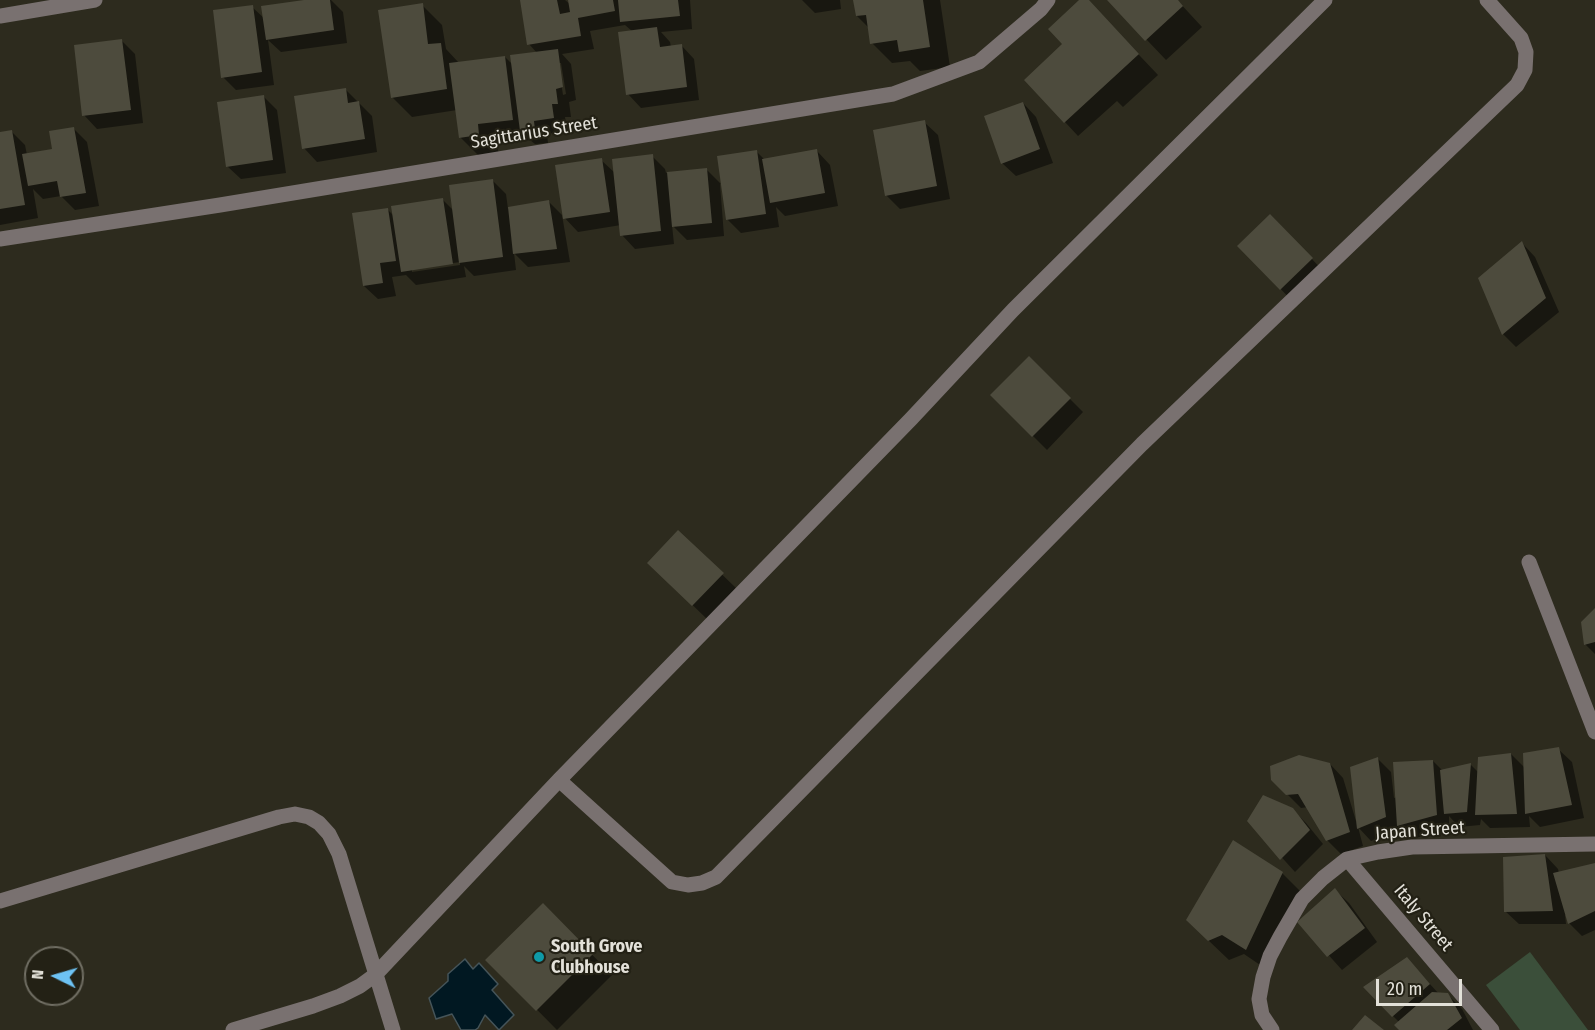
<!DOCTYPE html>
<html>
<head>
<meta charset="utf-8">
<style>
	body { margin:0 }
	#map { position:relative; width:1595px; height:1030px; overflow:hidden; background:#2d2b1e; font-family:"Fira Sans Condensed",sans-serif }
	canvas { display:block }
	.north { position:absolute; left:24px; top:946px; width:60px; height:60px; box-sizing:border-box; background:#232115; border:2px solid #706e63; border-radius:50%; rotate:275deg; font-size:16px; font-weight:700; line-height:24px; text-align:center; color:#e3e1d9 }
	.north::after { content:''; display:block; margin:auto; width:21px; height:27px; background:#6dc2f3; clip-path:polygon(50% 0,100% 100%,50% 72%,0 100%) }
	.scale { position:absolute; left:1376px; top:979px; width:86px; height:27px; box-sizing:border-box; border:3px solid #e3e1d9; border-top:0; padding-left:8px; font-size:18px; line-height:21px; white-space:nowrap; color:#e3e1d9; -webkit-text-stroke:4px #232115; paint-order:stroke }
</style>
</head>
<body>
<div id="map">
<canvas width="1595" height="1030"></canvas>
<div class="north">N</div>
<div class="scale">20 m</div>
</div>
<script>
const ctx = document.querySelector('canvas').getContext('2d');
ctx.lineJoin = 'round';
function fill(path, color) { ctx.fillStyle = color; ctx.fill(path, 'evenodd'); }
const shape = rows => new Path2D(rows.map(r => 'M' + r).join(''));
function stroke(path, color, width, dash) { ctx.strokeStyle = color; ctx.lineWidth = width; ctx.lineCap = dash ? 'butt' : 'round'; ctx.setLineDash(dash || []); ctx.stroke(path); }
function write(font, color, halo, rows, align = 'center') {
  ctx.font = font + ' "Fira Sans Condensed",sans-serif'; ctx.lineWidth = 4.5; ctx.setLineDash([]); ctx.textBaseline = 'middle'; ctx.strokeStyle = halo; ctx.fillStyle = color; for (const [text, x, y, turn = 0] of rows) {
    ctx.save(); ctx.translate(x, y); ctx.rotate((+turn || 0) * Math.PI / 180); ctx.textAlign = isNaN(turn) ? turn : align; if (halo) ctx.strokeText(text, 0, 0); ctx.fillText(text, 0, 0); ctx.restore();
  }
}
const green = shape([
	[1530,952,1588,1030,1520,1030,1486,985]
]);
const water = shape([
	[465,959,473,969,479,963,498,984,492,990,514,1015,499,1030,485,1015,478,1028,475,1030,461,1030,452,1014,436,1019,429,998,448,981,448,974,465,959]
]);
const shadow = shape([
	[315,0,331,0,343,12,347,43,281,52,268,40,274,85,236,90,223,77,252,7,265,19],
	[521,0,565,0,571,5,570,0,690,0,692,29,661,32,670,42,671,47,681,45,694,59,699,100,641,108,628,94,632,31,625,25,590,31,594,49,562,54,571,64,576,100,569,102,571,117,565,117,567,131,547,134,548,143,535,144,530,140,497,144,499,155,480,157,460,137,457,110,412,117,392,97,422,5,442,25,446,49,459,63,505,57,513,65,537,53,529,44],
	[558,63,561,63,566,94,563,95],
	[802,0,840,0,841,9,815,13],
	[855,0,940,0,950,67,920,71,910,61,892,63,872,43,869,28,857,16],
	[1081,0,1087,0,1158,75,1123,107,1117,101,1078,136,1026,80,1062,46],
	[1109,0,1177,0,1202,27,1166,60],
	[121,40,135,54,143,123,97,129,84,115],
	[345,89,372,116,377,152,317,162,304,148],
	[264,97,277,110,286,173,241,179,227,166],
	[1023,103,1036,117,1053,163,1016,176,1002,163],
	[924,122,938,135,950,199,900,209,886,195],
	[74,129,87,142,99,206,75,210,61,196,43,199,33,189,38,218,0,225,0,134,12,132,25,145,27,155,54,150],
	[756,151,765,160,817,151,830,165,838,206,785,216,776,207,779,227,741,233,727,219],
	[652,156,665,169,666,173,706,169,721,184,720,184,724,236,687,240,672,225,674,244,635,249,622,235,621,225,578,232,562,215,570,262,528,267,514,253,516,270,474,276,464,266,466,277,416,285,406,275,392,277,396,296,378,299,364,286,387,209,394,216,443,200,454,211,492,180,506,194,508,209,548,201,565,218,601,160,615,173],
	[460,262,460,265,412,272,412,269],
	[1284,229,1325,273,1294,303,1240,246],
	[1522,243,1535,257,1559,312,1516,347,1503,334],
	[1029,358,1083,412,1047,450,992,395],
	[678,532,736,588,707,619,649,563],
	[1595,610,1595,654,1585,644],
	[1558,749,1572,762,1584,818,1540,827,1529,816,1530,827,1490,828,1481,819,1480,825,1459,827,1449,816,1449,829,1412,839,1398,825,1399,831,1371,841,1358,827,1363,846,1341,854,1327,840,1308,807,1301,808,1272,779,1330,764,1343,778,1356,821,1357,820,1378,759,1391,772,1394,798,1397,797,1433,761,1443,771,1471,765,1479,773,1511,754,1525,768],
	[1292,809,1306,823,1323,844,1295,872,1249,821],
	[1545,855,1558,869,1559,873,1595,865,1595,930,1582,936,1569,923,1567,915,1565,915,1566,924,1519,924,1505,911],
	[1282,873,1302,893,1266,969,1244,954,1229,960,1208,940],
	[1335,890,1349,903,1377,942,1342,970,1299,922],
	[563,925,612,975,557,1030,488,960],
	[1407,959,1439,994,1448,995,1462,1009,1473,1030,1401,1030,1399,1022,1365,988]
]);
const building = shape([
	[304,0,330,0,334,30,266,40,261,6],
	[520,0,557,0,560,14,570,12,568,0,613,0,615,11,578,18,581,36,527,45],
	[618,0,678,0,680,16,620,22],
	[853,0,923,0,930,47,899,52,897,40,870,44,866,15,856,16],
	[1079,0,1089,0,1139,54,1064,123,1024,80,1062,44,1048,29],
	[1107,0,1178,0,1183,6,1145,41],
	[423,3,428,44,441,43,447,89,391,98,378,10],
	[253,5,262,72,221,78,213,10],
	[657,27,660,47,682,44,687,87,626,95,618,32],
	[122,39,131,110,82,116,74,45],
	[558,49,563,87,556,89,558,104,552,104,554,118,534,121,535,130,520,131,510,55],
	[505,56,513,120,478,124,479,135,459,138,449,63],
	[346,88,348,103,359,101,365,139,302,149,294,96],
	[264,95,273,160,226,167,217,102],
	[1023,102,1040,149,1001,164,984,116],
	[925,120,937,186,885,196,873,130],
	[74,127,86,193,60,197,57,181,28,186,22,154,52,149,49,131],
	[12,130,25,205,0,209,0,132],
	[817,149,825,193,770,203,762,159],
	[757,150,766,214,726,220,717,156],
	[653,154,661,231,620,236,612,159],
	[602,158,610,212,563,219,555,165],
	[707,168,712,223,672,227,667,172],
	[493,179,503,257,459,263,449,185],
	[443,198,453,264,401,272,391,206],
	[549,200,557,249,513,254,508,207],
	[388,208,396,261,380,263,383,283,363,286,352,213],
	[1270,214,1313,258,1280,290,1237,246],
	[1522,241,1546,298,1502,335,1478,278],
	[1029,356,1071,398,1032,437,990,395],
	[678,530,724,573,692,606,647,563],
	[1595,608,1595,642,1584,645,1581,622],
	[1559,747,1572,805,1525,814,1523,753],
	[1511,753,1517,814,1475,815,1478,757],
	[1299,755,1330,763,1350,832,1326,841,1298,794,1286,795,1271,780,1270,766],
	[1378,757,1386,817,1357,829,1350,767],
	[1433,760,1437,815,1397,826,1393,762],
	[1471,763,1467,812,1444,814,1440,770],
	[1263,795,1293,808,1310,830,1280,860,1247,821],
	[1233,840,1283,872,1246,950,1222,935,1208,941,1186,920],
	[1545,854,1553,911,1504,912,1503,857],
	[1595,863,1595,911,1568,924,1553,873],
	[1335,888,1365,928,1327,957,1297,922],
	[543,903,593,954,536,1011,485,960],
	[1407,957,1430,984,1392,1017,1363,987],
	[1432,992,1448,993,1462,1018,1447,1030,1399,1030,1394,1025],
	[1365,1015,1384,1030,1352,1030]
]);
const minor = shape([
	[0,16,95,0],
	[0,239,220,205,893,94,979,62,1041,9,1048,0],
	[1529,562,1595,732],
	[559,780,672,882,688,885,702,883,716,877,1142,444,1517,85,1525,70,1526,52,1521,38,1487,0],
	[1347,859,1492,1030],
	[0,901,279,817,295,814,309,817,319,823,329,834,339,854,393,1030],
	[233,1030,313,1006,340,996,360,986,375,975,559,780,911,419,1013,310,1325,0],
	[1272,1030,1262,1015,1259,999,1263,977,1270,956,1280,937,1302,899,1323,878,1347,859,1378,852,1412,847,1595,844]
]);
const markers = [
	[539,957,6,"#0f9aa8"]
];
const streetNames = [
	["Sagittarius Street",534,133,-9],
	["Japan Street",1420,831,-4],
	["Italy Street",1423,918,50]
];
const poiNames = [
	["South Grove",551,947],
	["Clubhouse",551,968]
];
fill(green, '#3b4f3a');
fill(water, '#011822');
stroke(water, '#455459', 1.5);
fill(shadow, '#0007');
fill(building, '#4d4b3d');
stroke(minor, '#797170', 15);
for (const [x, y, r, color] of markers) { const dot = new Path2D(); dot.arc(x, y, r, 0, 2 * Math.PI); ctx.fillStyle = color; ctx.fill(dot); stroke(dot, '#232115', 2); }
write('18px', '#e3e1d9', '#232115', streetNames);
write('bold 18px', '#e3e1d9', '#232115', poiNames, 'left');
</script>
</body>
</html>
